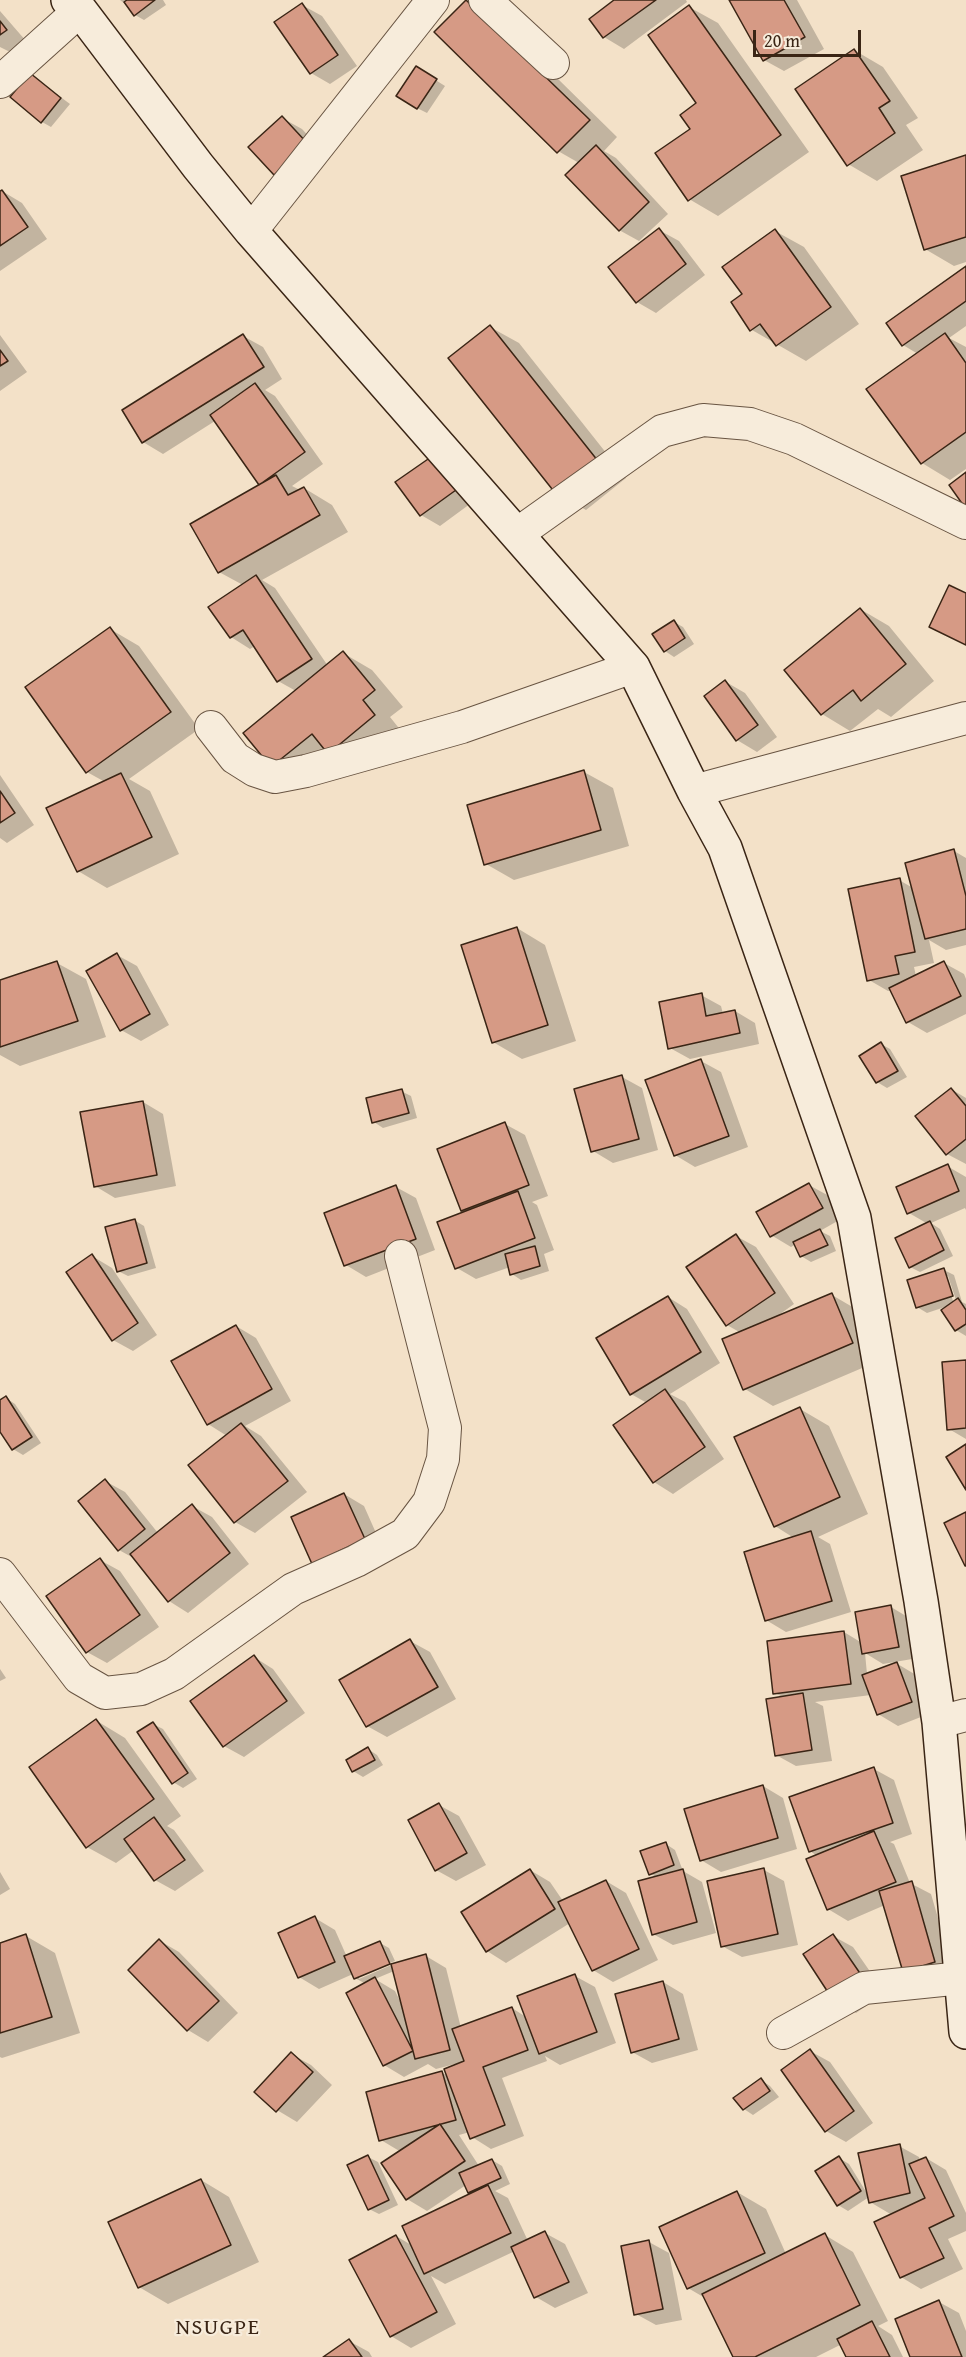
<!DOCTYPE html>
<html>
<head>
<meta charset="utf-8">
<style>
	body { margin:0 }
	#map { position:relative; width:966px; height:2357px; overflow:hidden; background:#f3e1c8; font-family:"Gentium Book Plus",serif }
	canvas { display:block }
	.scale { position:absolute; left:753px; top:30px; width:108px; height:27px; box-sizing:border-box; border:3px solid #3a2515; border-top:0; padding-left:8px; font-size:18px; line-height:21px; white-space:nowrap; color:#3a2515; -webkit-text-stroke:4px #f7ecdb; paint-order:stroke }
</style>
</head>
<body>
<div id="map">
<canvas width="966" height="2357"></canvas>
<div class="scale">20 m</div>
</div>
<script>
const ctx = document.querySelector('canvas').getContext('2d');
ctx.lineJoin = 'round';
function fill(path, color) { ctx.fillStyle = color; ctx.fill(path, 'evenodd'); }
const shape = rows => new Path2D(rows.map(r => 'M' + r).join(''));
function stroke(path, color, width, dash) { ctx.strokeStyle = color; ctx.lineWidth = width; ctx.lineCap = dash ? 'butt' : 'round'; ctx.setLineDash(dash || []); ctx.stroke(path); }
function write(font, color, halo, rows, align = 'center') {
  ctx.font = font + ' "Gentium Book Plus",serif'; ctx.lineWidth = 4.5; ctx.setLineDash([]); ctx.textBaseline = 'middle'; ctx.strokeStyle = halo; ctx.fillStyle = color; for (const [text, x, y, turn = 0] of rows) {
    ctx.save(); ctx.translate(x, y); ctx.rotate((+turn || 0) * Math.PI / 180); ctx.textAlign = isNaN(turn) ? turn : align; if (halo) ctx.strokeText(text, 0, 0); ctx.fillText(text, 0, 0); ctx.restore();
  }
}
const shadow = shape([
	[120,0,163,0,166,5,144,20,135,15,129,7],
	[617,0,686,0,687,2,624,49,604,37,591,19],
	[732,0,797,0,824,49,784,71,764,60],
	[467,1,496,18,617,137,604,151,616,158,668,214,639,241,619,230,579,163,558,151],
	[302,5,322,16,357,66,330,84,311,73],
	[689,7,718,23,809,152,718,216,689,199,692,129,698,104],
	[0,11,26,41,12,53,0,47],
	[854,50,883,67,918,118,906,125,923,150,877,181,848,164],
	[426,74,445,86,427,113,417,108],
	[31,75,70,104,51,127,42,122],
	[282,118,302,129,327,156,295,185,275,174],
	[966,157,966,262,954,266,925,249],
	[2,191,22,203,47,239,0,271,0,193],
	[659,230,679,241,705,275,656,313,637,302],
	[775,231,804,247,859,324,806,361,752,330],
	[966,268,966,326,949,338,966,347,966,469,950,480,922,463,918,354,903,345],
	[490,327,519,343,626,478,586,510,557,493],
	[0,335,27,372,0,391],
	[243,336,263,347,282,379,265,390,275,396,323,464,292,486,300,490,304,488,332,505,348,532,262,580,275,588,328,666,343,653,372,670,403,707,390,717,402,732,272,766,296,691,278,681,255,646,250,649,231,637,243,585,219,572,262,485,215,421,163,454,143,442],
	[431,458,474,501,440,526,421,515],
	[860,609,889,626,934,681,891,717,878,709,850,731,822,714],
	[674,622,683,627,694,644,674,657,665,651],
	[110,629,139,646,199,729,129,779,150,791,179,854,107,888,78,871,105,782,87,772],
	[726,682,745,693,777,737,757,752,737,740],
	[584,772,613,788,629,846,514,880,486,864],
	[0,775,34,825,7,843,0,838],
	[954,851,966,858,966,945,946,950,929,940,934,963,914,967,916,976,944,963,964,974,966,979,966,1014,927,1033,908,1022,892,990,888,991,869,980,899,880,913,888],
	[517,928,545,945,576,1041,522,1059,493,1042],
	[117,955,137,966,169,1025,141,1041,121,1030],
	[57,963,86,979,106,1037,20,1066,0,1055,0,982],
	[701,995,721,1006,723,1014,735,1011,755,1023,759,1044,690,1059,670,1048],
	[881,1044,890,1049,907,1077,887,1088,877,1082,861,1056],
	[701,1061,721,1072,748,1147,695,1167,675,1155],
	[622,1077,642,1088,658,1150,613,1163,593,1151],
	[951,1089,966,1098,966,1164,947,1154],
	[401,1091,411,1096,417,1118,383,1128,374,1122],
	[143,1102,163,1114,176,1186,115,1198,95,1186],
	[505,1124,525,1135,548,1196,532,1202,537,1205,554,1250,544,1254,549,1271,521,1280,512,1274,510,1267,476,1279,457,1268,467,1213,462,1210],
	[947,1166,966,1177,966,1210,965,1208,931,1223,940,1229,953,1256,920,1272,910,1267,928,1224,909,1213],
	[809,1185,829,1196,841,1219,820,1231,830,1236,836,1251,811,1262,801,1256,796,1244,791,1247,771,1235],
	[396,1187,416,1198,435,1250,366,1277,346,1265],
	[134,1220,144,1226,156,1268,128,1276,118,1271],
	[736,1236,756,1247,794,1304,776,1317,832,1295,861,1312,881,1360,773,1406,745,1389,741,1333,727,1325],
	[92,1256,112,1268,157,1335,133,1351,113,1340],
	[944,1270,954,1275,962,1302,966,1304,966,1336,956,1330,948,1306,927,1313,917,1307],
	[945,1276,948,1276,957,1303,954,1304],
	[668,1297,687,1309,720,1363,670,1394,685,1402,724,1459,673,1494,654,1482,647,1403,631,1394],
	[236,1326,256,1338,291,1401,245,1426,261,1436,307,1492,255,1533,235,1522,190,1465,227,1436,208,1424,173,1362],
	[966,1362,966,1439,949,1429],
	[6,1398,15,1404,41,1443,23,1455,13,1449,0,1429,0,1402],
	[800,1409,829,1426,868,1514,818,1537,830,1544,851,1612,786,1632,766,1620,794,1538,775,1526],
	[105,1481,125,1492,158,1533,192,1506,212,1517,249,1564,188,1613,169,1601,137,1560,119,1550],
	[344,1494,364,1506,384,1551,333,1574],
	[100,1560,120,1571,159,1627,107,1663,87,1652],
	[891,1607,911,1619,918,1658,883,1664,865,1653,867,1674,896,1663,916,1675,931,1713,898,1726,878,1714,871,1695,815,1702,823,1706,832,1761,796,1766,776,1755,784,1698,775,1693,844,1632,862,1643],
	[410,1641,430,1652,456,1699,387,1737,367,1726],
	[254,1657,273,1669,305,1713,244,1757,224,1746],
	[0,1669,6,1678,0,1681],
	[97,1721,125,1738,181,1816,167,1826,174,1830,204,1871,175,1891,155,1880,134,1850,116,1863,87,1847],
	[153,1724,163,1729,197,1779,183,1788,173,1782],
	[368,1749,377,1755,383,1765,363,1777,353,1771],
	[874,1769,894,1780,912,1834,890,1842,894,1844,910,1883,931,1894,954,1973,924,1982,885,1905,848,1921,828,1909,817,1856,810,1851],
	[763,1786,783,1798,797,1849,721,1872,701,1860],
	[439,1805,459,1816,486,1865,456,1881,436,1870],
	[666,1844,675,1850,683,1871,702,1882,716,1933,673,1945,653,1934,657,1878,650,1873],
	[530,1870,550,1882,563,1901,606,1881,626,1893,658,1960,613,1982,593,1970,570,1923,506,1963,487,1951],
	[764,1870,784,1881,798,1945,742,1957,722,1946],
	[0,1872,10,1889,0,1895],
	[315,1918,335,1930,347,1957,380,1943,389,1948,395,1961,359,1975,359,1979,396,1963,426,1956,446,1968,461,2028,512,2008,526,2017,575,1976,595,1987,616,2043,560,2065,545,2056,547,2061,502,2078,524,2136,491,2149,472,2137,470,2132,459,2135,479,2166,492,2160,502,2166,510,2184,495,2191,508,2198,528,2241,545,2233,565,2244,588,2293,555,2308,536,2297,515,2251,445,2284,431,2276,456,2324,411,2348,391,2336,396,2236,413,2246,472,2194,469,2192,466,2185,427,2211,407,2199,401,2152,381,2140,441,2072,448,2076,456,2066,455,2064,436,2069,428,2064,404,2077,384,2065,348,1994,366,1984,355,1978,353,1974,319,1989,299,1977],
	[394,1971,402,2001,400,2001,395,1991,375,1979],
	[26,1936,55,1953,80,2033,2,2058,0,2057,0,1944],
	[833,1936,853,1947,885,1993,856,2013,836,2001],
	[160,1941,179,1952,238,2013,208,2042,188,2030,130,1970],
	[663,1982,683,1994,698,2050,652,2063,632,2052],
	[810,2051,830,2062,873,2123,846,2142,826,2131],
	[291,2054,311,2065,332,2085,297,2122,277,2110],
	[761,2080,770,2086,779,2097,753,2115,744,2109],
	[899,2146,919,2157,920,2161,926,2158,946,2170,966,2213,966,2231,948,2239,963,2269,921,2289,901,2277,892,2215,870,2202,869,2197,848,2211,838,2205,839,2158,849,2164,868,2195],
	[368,2157,378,2162,398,2205,379,2214,369,2209],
	[201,2180,229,2197,259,2262,168,2304,139,2287],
	[737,2192,766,2209,786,2254,825,2235,853,2252,888,2321,878,2326,892,2335,903,2357,848,2357,842,2344,816,2357,734,2357,705,2298,688,2288],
	[649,2242,669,2253,682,2320,656,2325,636,2314],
	[939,2302,959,2313,966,2331,966,2357,912,2357],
	[349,2341,369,2352,372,2357,326,2357]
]);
const building = shape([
	[127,0,155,0,134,16,124,2,127,0],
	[466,0,590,120,557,153,434,32,466,0],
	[614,0,656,0,603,38,589,19,614,0],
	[729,0,784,0,805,37,763,61,729,0],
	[302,3,338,55,310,74,274,22,302,3],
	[689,5,781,135,688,201,655,153,690,129,680,115,696,103,648,35,689,5],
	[0,21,7,30,0,35,0,21],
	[854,49,890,101,879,108,895,133,847,166,795,89,854,49],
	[416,66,437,79,417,109,396,96,416,66],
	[30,73,61,98,41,123,10,97,30,73],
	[282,116,308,144,274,175,248,147,282,116],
	[596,145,649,202,619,231,565,175,596,145],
	[966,155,966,237,924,250,901,176,966,155],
	[2,190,28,227,0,246,0,191,2,190],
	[659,228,686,264,636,303,608,267,659,228],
	[775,229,831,307,776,346,760,324,750,331,731,302,742,294,722,267,775,229],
	[966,266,966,301,902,346,886,323,966,266],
	[490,325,598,461,556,494,448,358,490,325],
	[945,333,966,363,966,432,921,464,866,389,945,333],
	[243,334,264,367,142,443,122,410,243,334],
	[0,350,8,361,0,366,0,350],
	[255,383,305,452,259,485,210,415,255,383],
	[431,457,456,490,420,516,395,482,431,457],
	[966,472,966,509,949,485,966,472],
	[276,475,288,495,304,487,320,515,218,573,190,524,276,475],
	[256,575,312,659,277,682,243,630,230,638,208,607,256,575],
	[949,585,966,593,966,645,929,627,949,585],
	[860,608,906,664,861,701,853,690,821,715,784,670,860,608],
	[674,620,685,638,664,652,652,634,674,620],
	[110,627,171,712,86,773,25,687,110,627],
	[343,651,375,690,363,700,375,715,328,754,312,734,271,767,243,733,343,651],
	[725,680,758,725,736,741,704,696,725,680],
	[584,770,601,830,484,865,467,805,584,770],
	[121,773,152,837,77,872,46,808,121,773],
	[0,791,15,813,0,823,0,791],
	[954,849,966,896,966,929,925,939,905,863,954,849],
	[900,878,915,952,895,956,899,974,867,981,848,889,900,878],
	[517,927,548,1025,492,1043,461,945,517,927],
	[117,953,150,1014,120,1031,86,971,117,953],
	[57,961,78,1021,0,1047,0,980,57,961],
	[944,961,961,996,906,1023,889,988,944,961],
	[702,993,706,1016,735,1010,740,1033,668,1049,659,1002,702,993],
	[881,1042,898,1071,876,1083,859,1056,881,1042],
	[701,1059,729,1136,674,1156,645,1080,701,1059],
	[622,1075,639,1139,591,1152,574,1089,622,1075],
	[951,1088,966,1106,966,1139,946,1155,915,1116,951,1088],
	[402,1089,409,1113,372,1123,366,1098,402,1089],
	[143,1101,157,1175,94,1187,80,1112,143,1101],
	[505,1122,529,1185,461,1211,437,1149,505,1122],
	[948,1164,959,1191,907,1214,896,1187,948,1164],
	[809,1183,823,1208,770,1237,756,1212,809,1183],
	[396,1185,416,1239,344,1266,324,1213,396,1185],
	[518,1191,535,1238,455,1269,437,1222,518,1191],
	[135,1219,147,1263,117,1272,105,1227,135,1219],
	[930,1221,944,1250,909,1268,895,1238,930,1221],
	[820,1229,828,1245,800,1257,793,1242,820,1229],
	[736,1234,775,1293,726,1326,686,1267,736,1234],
	[535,1246,540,1266,510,1275,505,1254,535,1246],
	[92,1254,138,1323,112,1341,66,1272,92,1254],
	[944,1268,953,1296,916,1308,907,1280,944,1268],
	[832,1293,853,1343,743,1390,722,1339,832,1293],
	[668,1296,701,1352,630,1395,596,1338,668,1296],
	[958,1298,966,1310,966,1324,955,1331,941,1310,958,1298],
	[236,1325,272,1389,207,1425,171,1361,236,1325],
	[966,1360,966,1428,947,1430,942,1362,966,1360],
	[665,1389,705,1447,653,1483,613,1425,665,1389],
	[6,1396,32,1437,12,1450,0,1432,0,1400,6,1396],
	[800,1407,840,1497,774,1527,734,1437,800,1407],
	[241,1423,288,1481,234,1523,188,1465,241,1423],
	[966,1444,966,1490,946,1457,966,1444],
	[105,1479,145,1529,118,1551,78,1501,105,1479],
	[344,1493,365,1539,312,1564,291,1517,344,1493],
	[192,1504,230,1553,168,1602,130,1554,192,1504],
	[966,1512,966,1566,965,1566,944,1523,966,1512],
	[811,1531,832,1601,765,1621,744,1552,811,1531],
	[100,1558,140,1615,86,1653,46,1596,100,1558],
	[891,1605,899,1647,862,1654,855,1612,891,1605],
	[844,1631,851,1684,773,1694,767,1641,844,1631],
	[410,1639,438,1687,366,1727,339,1680,410,1639],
	[254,1655,287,1701,223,1747,190,1701,254,1655],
	[897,1662,912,1702,877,1715,862,1675,897,1662],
	[803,1693,812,1750,775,1756,766,1699,803,1693],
	[96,1719,154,1799,86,1848,29,1767,96,1719],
	[153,1722,188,1773,172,1784,137,1732,153,1722],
	[368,1747,375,1760,352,1772,346,1760,368,1747],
	[874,1767,893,1823,809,1852,789,1797,874,1767],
	[763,1785,778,1838,700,1861,684,1809,763,1785],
	[439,1803,467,1853,435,1871,408,1820,439,1803],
	[154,1817,185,1860,154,1881,124,1839,154,1817],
	[874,1831,896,1882,827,1910,806,1859,874,1831],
	[666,1842,674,1865,649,1875,640,1851,666,1842],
	[764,1868,778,1934,721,1947,707,1881,764,1868],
	[530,1869,555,1909,486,1952,461,1912,530,1869],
	[683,1869,697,1922,652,1935,638,1881,683,1869],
	[606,1880,639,1949,592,1971,558,1902,606,1880],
	[912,1881,935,1962,903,1972,879,1891,912,1881],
	[315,1916,335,1962,298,1978,278,1933,315,1916],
	[26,1934,52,2017,0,2033,0,1943,26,1934],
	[833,1934,866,1982,835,2003,803,1954,833,1934],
	[159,1939,219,2001,187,2031,128,1970,159,1939],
	[380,1941,390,1964,354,1979,344,1956,380,1941],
	[426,1954,450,2050,415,2059,391,1964,426,1954],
	[575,1974,597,2032,539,2054,517,1996,575,1974],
	[375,1977,413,2051,383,2066,346,1993,375,1977],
	[663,1981,679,2039,631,2053,615,1994,663,1981],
	[512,2007,528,2050,483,2067,505,2125,470,2139,444,2069,464,2061,452,2029,512,2007],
	[810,2049,854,2111,825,2132,781,2070,810,2049],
	[291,2052,313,2072,276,2112,254,2092,291,2052],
	[442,2071,456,2120,379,2141,366,2092,442,2071],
	[761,2078,770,2091,743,2110,733,2098,761,2078],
	[440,2124,465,2161,406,2200,381,2163,440,2124],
	[900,2144,910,2193,869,2203,858,2153,900,2144],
	[368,2155,389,2200,368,2210,347,2165,368,2155],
	[839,2156,861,2191,837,2206,815,2171,839,2156],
	[926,2157,954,2216,929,2228,944,2258,900,2278,874,2222,925,2198,909,2164,926,2157],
	[492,2159,501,2178,468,2193,459,2173,492,2159],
	[201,2179,231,2245,138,2288,108,2222,201,2179],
	[488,2185,511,2233,424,2274,402,2226,488,2185],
	[737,2191,765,2253,687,2289,659,2227,737,2191],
	[545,2231,569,2282,534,2298,511,2247,545,2231],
	[825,2233,860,2305,755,2357,733,2357,702,2294,825,2233],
	[396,2235,437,2312,390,2337,349,2260,396,2235],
	[649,2240,663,2309,634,2315,621,2246,649,2240],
	[939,2300,962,2357,910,2357,895,2319,939,2300],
	[872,2321,890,2357,846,2357,837,2339,872,2321],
	[349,2339,362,2357,323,2357,349,2339]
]);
const street = shape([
	[485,0,553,63],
	[0,82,80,10],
	[251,231,433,0],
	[517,534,662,431,703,420,750,424,794,439,966,523],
	[211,727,235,758,254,770,275,777,306,771,462,727,633,667],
	[694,791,966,718],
	[0,1574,79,1678,105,1693,141,1689,174,1674,293,1589,356,1561,405,1534,429,1502,443,1459,445,1428,401,1256],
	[939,1722,966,1715],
	[783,2033,864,1988,962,1978]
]);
const secondary = shape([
	[68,0,80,10,198,166,251,231,633,667,694,791,725,848,854,1218,921,1601,939,1722,966,2032]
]);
const quarterNames = [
	["NSUGPE",218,2328]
];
fill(shadow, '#0003');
fill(building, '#d69a85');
stroke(building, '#3a2515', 1.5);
stroke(street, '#685442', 34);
stroke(secondary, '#3a2515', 36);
stroke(street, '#f7ecdb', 32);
stroke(secondary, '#f7ecdb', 33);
ctx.letterSpacing = '1.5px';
write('22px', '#3a2515', '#f7ecdb', quarterNames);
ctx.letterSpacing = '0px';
</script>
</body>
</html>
